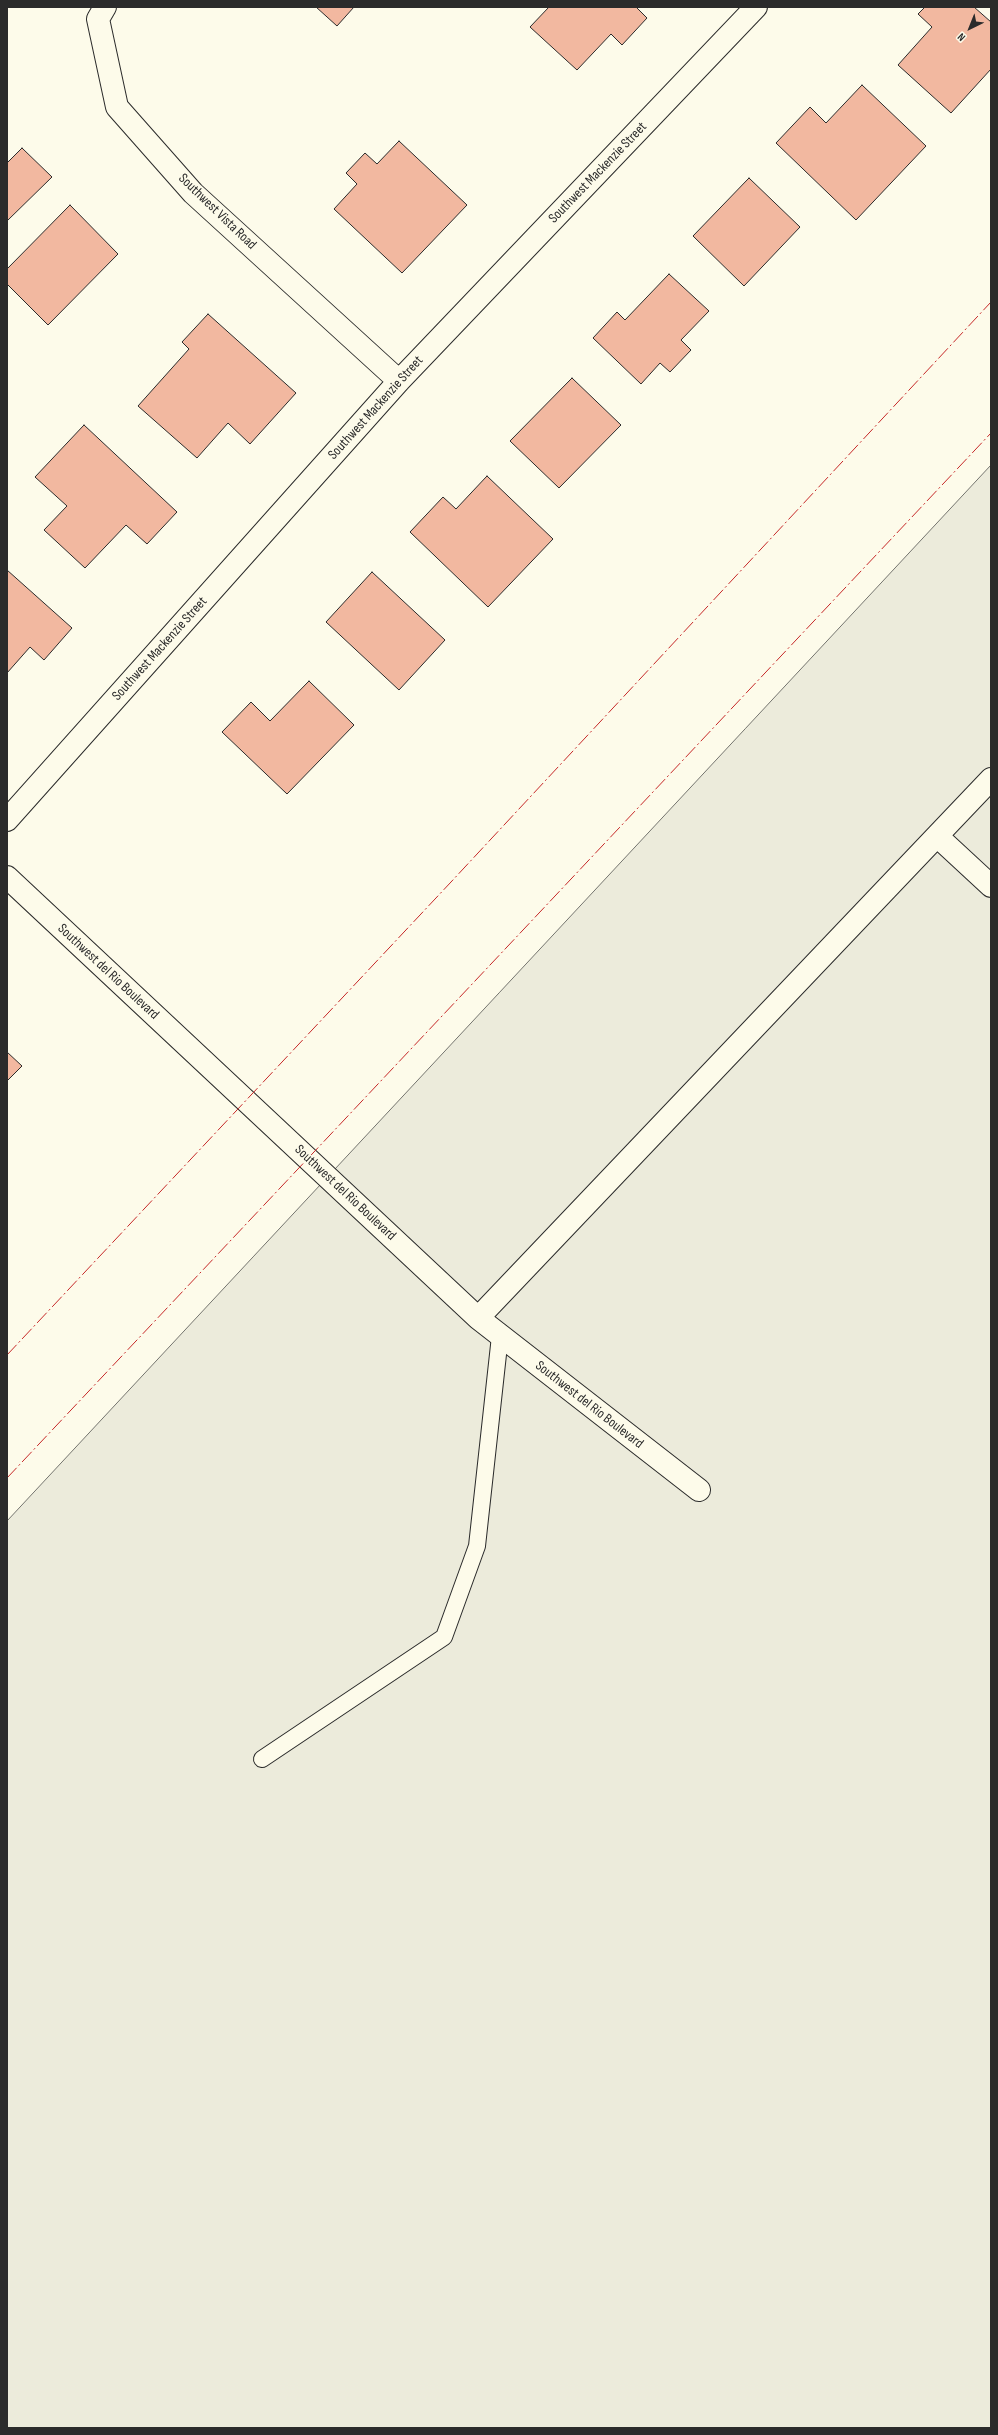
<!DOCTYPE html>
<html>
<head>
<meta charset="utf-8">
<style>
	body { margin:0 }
	#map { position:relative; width:998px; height:2435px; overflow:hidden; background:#fdfbea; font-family:"Sofia Sans Condensed",sans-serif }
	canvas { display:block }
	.frame { position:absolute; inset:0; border:8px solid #2b2b2b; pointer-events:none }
	.north { position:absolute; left:950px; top:8px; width:40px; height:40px; -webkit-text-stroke:3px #fdfbea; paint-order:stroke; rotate:223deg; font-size:11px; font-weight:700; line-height:16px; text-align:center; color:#2b2b2b }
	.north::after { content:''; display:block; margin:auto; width:14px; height:18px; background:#2b2b2b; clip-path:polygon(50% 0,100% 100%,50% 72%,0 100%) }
</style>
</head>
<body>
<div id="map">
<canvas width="998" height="2435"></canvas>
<div class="frame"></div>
<div class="north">N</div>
</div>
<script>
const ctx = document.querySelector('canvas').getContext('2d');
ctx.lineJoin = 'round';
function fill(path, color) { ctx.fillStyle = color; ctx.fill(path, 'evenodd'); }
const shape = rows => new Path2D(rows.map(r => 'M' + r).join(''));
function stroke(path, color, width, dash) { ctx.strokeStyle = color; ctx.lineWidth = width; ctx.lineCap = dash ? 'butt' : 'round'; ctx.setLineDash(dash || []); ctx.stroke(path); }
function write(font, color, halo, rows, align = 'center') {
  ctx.font = font + ' "Sofia Sans Condensed",sans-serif'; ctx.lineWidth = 3; ctx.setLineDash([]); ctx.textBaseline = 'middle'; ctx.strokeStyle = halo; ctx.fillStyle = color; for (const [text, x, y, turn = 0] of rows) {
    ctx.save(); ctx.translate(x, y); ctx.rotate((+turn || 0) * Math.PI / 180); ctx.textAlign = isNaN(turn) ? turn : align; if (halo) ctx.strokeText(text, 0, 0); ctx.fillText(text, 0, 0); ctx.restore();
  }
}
const green = shape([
	[991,465,991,2428,7,2428,7,1521,991,465]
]);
const building = shape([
	[316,7,354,7,337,26,316,7],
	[549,7,636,7,647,18,622,45,611,34,577,70,530,27,549,7],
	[925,7,974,7,991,22,991,69,951,113,898,65,932,27,918,14,925,7],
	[862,85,926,146,856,220,776,143,810,107,826,123,862,85],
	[399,141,467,205,402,273,334,209,357,184,346,173,365,153,377,164,399,141],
	[22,148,52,177,7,221,7,163,22,148],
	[749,178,800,227,744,286,693,236,749,178],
	[70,205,118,254,48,325,7,284,7,269,70,205],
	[669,274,709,311,681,340,691,350,670,372,660,363,641,384,593,338,617,312,625,320,669,274],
	[208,314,296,393,250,444,228,423,197,458,138,406,189,349,182,342,208,314],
	[572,378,621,425,559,488,510,441,572,378],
	[84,425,177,512,147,544,126,525,85,568,44,530,67,506,35,477,84,425],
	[487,476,553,539,488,607,410,532,443,497,456,509,487,476],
	[7,570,72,628,44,660,30,647,7,673,7,570],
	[372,572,445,640,399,690,326,622,372,572],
	[309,681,354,725,287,794,222,732,251,702,270,721,309,681],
	[7,1052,22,1066,7,1081,7,1052]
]);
const service = shape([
	[262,1759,444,1637,477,1546,500,1336]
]);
const minor = shape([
	[105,7,98,19,117,107,193,193,399,381],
	[7,820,399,381,756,7],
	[937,836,991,886],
	[7,877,478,1318,699,1490],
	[478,1318,991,779]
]);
const power = shape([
	[7,1355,451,882,991,302],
	[7,1478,991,433]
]);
const streetNames = [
	["Southwest Mackenzie Street",598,173,-46],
	["Southwest Vista Road",217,212,44],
	["Southwest Mackenzie Street",376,408,-48],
	["Southwest Mackenzie Street",160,649,-48],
	["Southwest del Rio Boulevard",108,972,43],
	["Southwest del Rio Boulevard",345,1193,43],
	["Southwest del Rio Boulevard",589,1405,38]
];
fill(green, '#ecebdb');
stroke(green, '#74746e', 1);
fill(building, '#f2b8a0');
stroke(building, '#2b2b2b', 1);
stroke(service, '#2b2b2b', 18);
stroke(minor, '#2b2b2b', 24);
stroke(service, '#fdfbea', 16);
stroke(minor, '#fdfbea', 22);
stroke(power, '#c62828', 1, [14, 3, 2, 3]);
write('14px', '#2b2b2b', '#fdfbea', streetNames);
</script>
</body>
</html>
